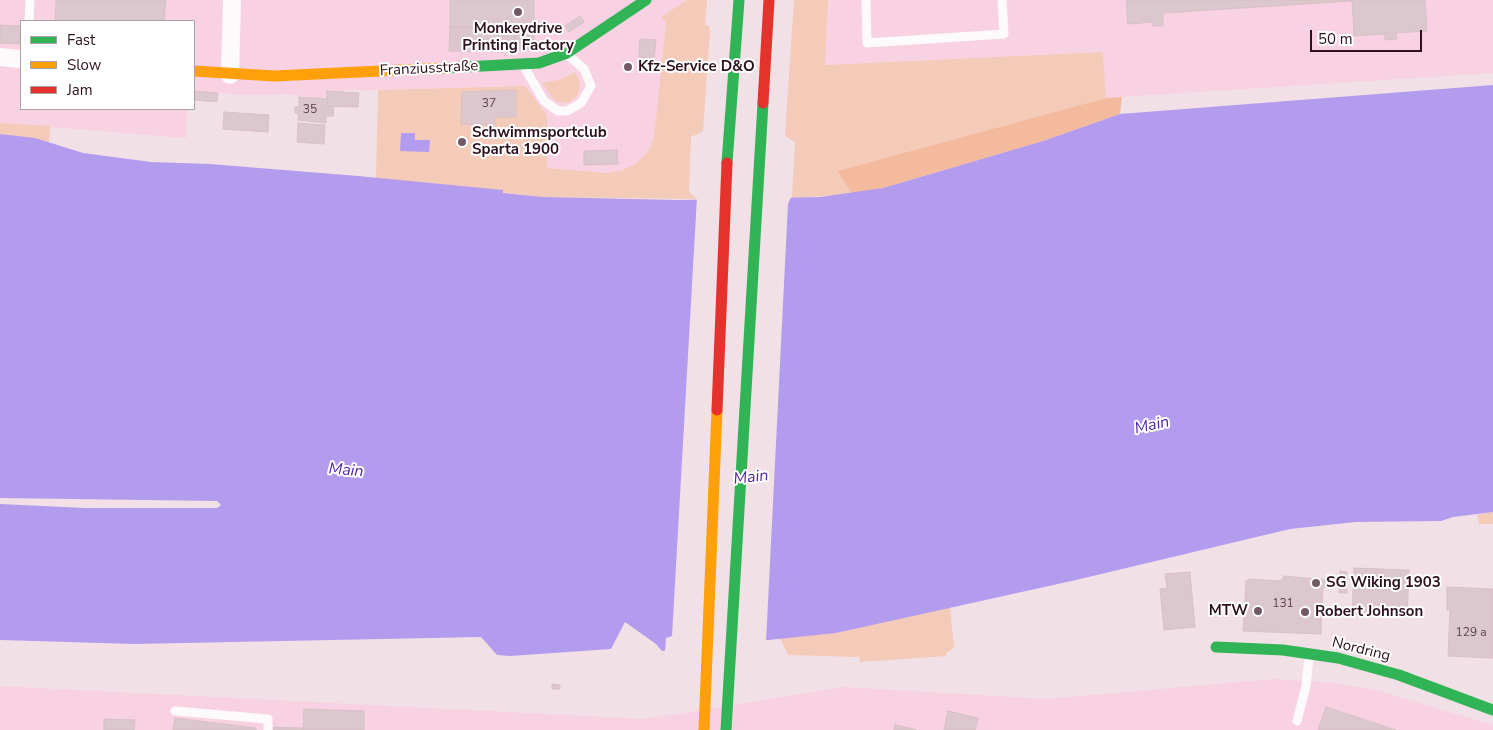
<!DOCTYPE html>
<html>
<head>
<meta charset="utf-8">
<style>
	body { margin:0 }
	#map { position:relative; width:1493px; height:730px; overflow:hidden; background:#f2e0e7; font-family:"Nunito Sans",sans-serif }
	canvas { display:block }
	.legend { position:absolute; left:20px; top:20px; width:175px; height:90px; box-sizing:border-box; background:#fff; border:1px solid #aba0a5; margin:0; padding:6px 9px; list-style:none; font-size:15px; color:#2e111f }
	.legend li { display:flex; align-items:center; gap:10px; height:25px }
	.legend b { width:25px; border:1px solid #aba0a5 }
	.scale { position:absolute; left:1310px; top:30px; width:112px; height:22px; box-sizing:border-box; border:2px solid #2e111f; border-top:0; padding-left:6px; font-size:15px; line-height:18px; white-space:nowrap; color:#2e111f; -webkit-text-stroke:4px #fff; paint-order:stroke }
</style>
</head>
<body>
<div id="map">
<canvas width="1493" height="730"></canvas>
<ul class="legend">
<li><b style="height:6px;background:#30b455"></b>Fast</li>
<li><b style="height:6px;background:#ff9f0a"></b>Slow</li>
<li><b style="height:6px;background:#e5322d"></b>Jam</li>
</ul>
<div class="scale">50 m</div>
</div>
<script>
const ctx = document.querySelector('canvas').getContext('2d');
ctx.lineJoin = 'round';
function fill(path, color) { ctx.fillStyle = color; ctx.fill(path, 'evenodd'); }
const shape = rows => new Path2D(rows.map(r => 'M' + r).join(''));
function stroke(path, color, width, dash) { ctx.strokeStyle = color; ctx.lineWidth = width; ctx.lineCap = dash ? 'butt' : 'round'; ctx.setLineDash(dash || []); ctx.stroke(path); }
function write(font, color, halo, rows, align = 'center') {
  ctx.font = font + ' "Nunito Sans",sans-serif'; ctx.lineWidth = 4; ctx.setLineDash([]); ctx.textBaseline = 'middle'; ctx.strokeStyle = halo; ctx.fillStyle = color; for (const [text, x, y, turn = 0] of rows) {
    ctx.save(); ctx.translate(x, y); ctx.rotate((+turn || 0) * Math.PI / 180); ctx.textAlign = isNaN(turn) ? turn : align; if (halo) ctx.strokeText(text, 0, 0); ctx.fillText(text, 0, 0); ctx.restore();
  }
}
const built = shape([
	[0,0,687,0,661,17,666,22,654,138,648,151,637,163,623,170,608,173,547,168,547,115,525,86,328,91,327,99,285,94,246,95,194,91,194,21,21,21,21,109,188,109,186,138,0,123],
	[828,0,1493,0,1493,73,1106,98,1103,52,825,65],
	[1273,679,1335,683,1373,689,1493,725,1493,730,0,730,0,686,645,719,845,687,1046,699]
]);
const green = shape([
	[687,0,707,0,705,25,709,26,710,31,703,131,691,137,689,192,697,199,543,197,376,178,378,90,525,86,547,115,547,168,608,173,623,170,637,163,648,151,654,138,666,22,661,17],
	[794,0,828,0,825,65,1103,52,1106,98,837,171,852,194,792,198,795,142,785,136],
	[575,72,580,82,578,95,568,103,555,101,542,83,559,80],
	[0,123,50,126,49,142,0,134],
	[1493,512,1493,524,1479,524,1477,515],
	[950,606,954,648,946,653,946,656,860,662,859,657,788,655,780,638,836,633]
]);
const forest = shape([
	[1122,97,1120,114,1043,141,883,188,852,194,837,171,1106,98]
]);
const water = shape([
	[1493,85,1493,512,1453,517,1441,521,1356,522,1290,529,1076,580,836,633,662,651,656,644,625,622,611,649,510,656,497,655,481,637,135,644,0,640,0,504,85,508,217,508,221,505,217,501,0,498,0,134,35,138,83,153,151,162,210,164,358,176,503,190,503,193,543,197,679,200,820,197,883,188,1043,141,1120,114],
	[401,133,415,133,415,140,430,140,429,152,400,151]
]);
const pier = shape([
	[792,195,788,204,766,642,665,653,666,638,672,636,697,197]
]);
const building = shape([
	[56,0,166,0,164,21,55,21,56,0],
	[450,0,534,0,534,50,515,50,515,28,450,27,450,0],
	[1126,0,1425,0,1427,31,1396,33,1395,31,1397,39,1385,40,1385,31,1384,34,1354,36,1352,1,1163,13,1163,26,1153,26,1153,22,1128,24,1126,0],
	[580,16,584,22,569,32,565,26,580,16],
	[0,25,21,26,19,44,0,43,0,25],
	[450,27,515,28,515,52,449,51,450,27],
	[640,39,656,40,654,59,639,57,640,39],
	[516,90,516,117,495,117,495,125,461,124,462,92,516,90],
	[194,91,218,93,217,102,194,100,194,91],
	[327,91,359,93,358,107,327,106,327,91],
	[299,97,328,99,327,106,334,106,333,116,326,116,326,123,298,120,299,114,295,113,295,107,299,107,299,97],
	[224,112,269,115,268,132,223,129,224,112],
	[298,123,325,125,324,144,297,142,298,123],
	[617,150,618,164,584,165,584,151,617,150],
	[1354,568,1409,570,1407,616,1352,614,1354,568],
	[1340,571,1347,572,1347,593,1339,593,1340,571],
	[1190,572,1195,627,1164,630,1160,589,1167,588,1165,574,1190,572],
	[1284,576,1328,580,1329,588,1323,587,1321,634,1243,631,1246,581,1249,579,1281,581,1284,576],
	[1447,587,1493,589,1493,658,1448,656,1450,610,1447,610,1447,587],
	[552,684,560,685,560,689,552,689,552,684],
	[1326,707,1396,730,1318,730,1326,707],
	[304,709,364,711,364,730,303,730,304,709],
	[948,711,978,718,975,730,944,730,948,711],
	[175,718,256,728,256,730,173,730,175,718],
	[104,719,135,720,134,730,104,730,104,719],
	[895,724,896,725,917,730,894,730,895,724],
	[274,727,303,728,303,730,273,730,274,727]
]);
const lane = shape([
	[866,0,867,43,1004,34,1002,0],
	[29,21,30,0],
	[523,65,544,101,558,111,567,111,581,103,591,86,584,69,568,55],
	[175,711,268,719,268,730],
	[1297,721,1306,686,1309,656]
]);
const street = shape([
	[0,57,21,59],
	[230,75,232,0]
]);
const fast = shape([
	[445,68,539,63,567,53,646,0],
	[727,163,739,0],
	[1216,647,1283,650,1338,658,1399,675,1493,710],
	[726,730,763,103]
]);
const slow = shape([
	[194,71,274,76,445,68],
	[704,730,717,410]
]);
const jam = shape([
	[763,103,769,0],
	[717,410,727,163]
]);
const markers = [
	[518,12,5,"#735965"],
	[628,67,5,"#735965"],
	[462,142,5,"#735965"],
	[1316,583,5,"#735965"],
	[1258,611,5,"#735965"],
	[1305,612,5,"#735965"]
];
const numberNames = [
	["37",489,104],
	["35",310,110],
	["131",1283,604],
	["129 a",1471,633]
];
const poiNames = [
	["Monkeydrive",518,29,"center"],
	["Printing Factory",518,46,"center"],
	["Kfz-Service D&O",638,67],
	["Schwimmsportclub",472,133],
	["Sparta 1900",472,150],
	["SG Wiking 1903",1326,583],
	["MTW",1248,611,"right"],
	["Robert Johnson",1315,612]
];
const streetNames = [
	["Franziusstraße",429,69,-3],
	["Nordring",1361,650,14]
];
const waterNames = [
	["Main",1152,426,-12],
	["Main",346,471,5],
	["Main",751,478,-6]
];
fill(built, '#f8d2e2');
fill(green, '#f4cab9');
fill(forest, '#f4ba9e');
fill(water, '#b39ced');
fill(pier, '#f2e0e7');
fill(building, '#dbc7cd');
stroke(building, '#d8c0c5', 1);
stroke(lane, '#fdfafb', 9);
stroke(street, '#fdfafb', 18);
stroke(fast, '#30b455', 11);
stroke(slow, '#ff9f0a', 11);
stroke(jam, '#e5322d', 11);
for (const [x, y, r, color] of markers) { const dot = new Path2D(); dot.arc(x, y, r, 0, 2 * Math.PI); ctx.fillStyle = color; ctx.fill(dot); stroke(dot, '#fff', 2); }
write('12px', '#5c424d', null, numberNames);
write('bold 15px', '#2e111f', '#fff', poiNames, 'left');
write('15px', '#2e111f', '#fff', streetNames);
write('italic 16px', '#5223a7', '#fff', waterNames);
</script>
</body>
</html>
